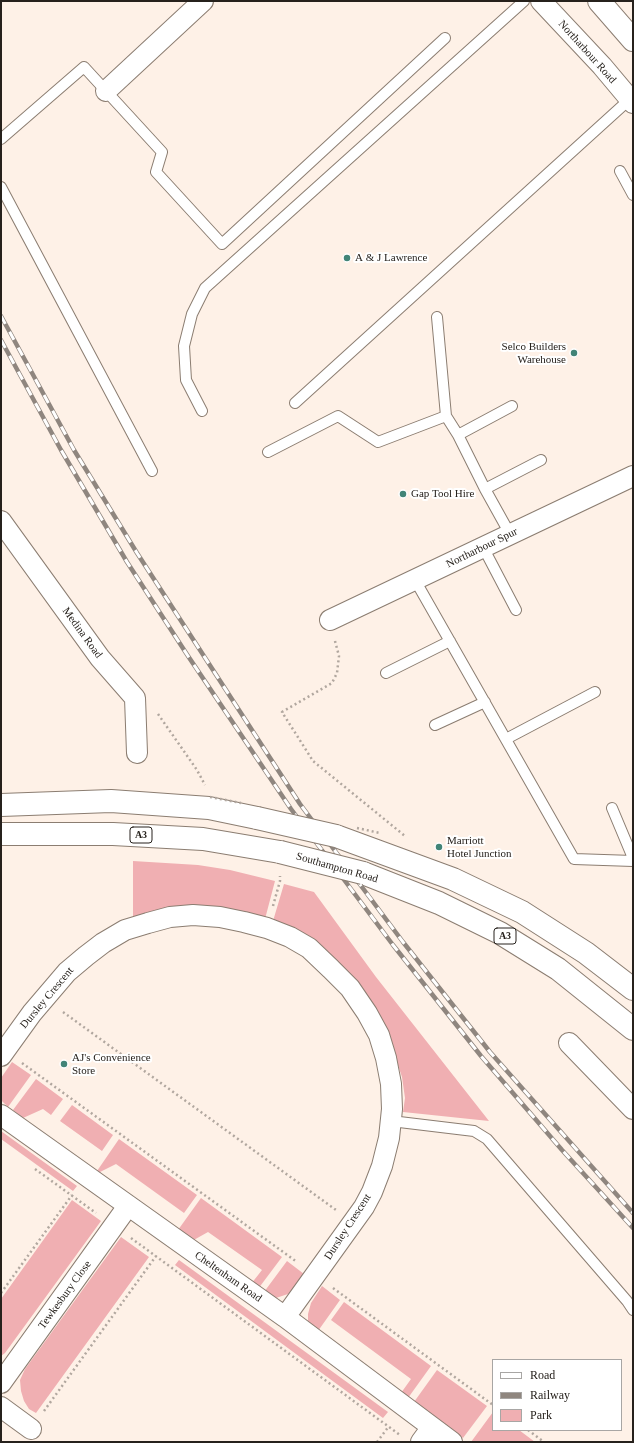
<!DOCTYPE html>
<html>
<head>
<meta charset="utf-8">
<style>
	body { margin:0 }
	#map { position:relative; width:634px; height:1443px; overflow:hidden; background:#fef1e7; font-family:"Times New Roman",serif }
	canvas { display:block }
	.frame { position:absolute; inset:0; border:2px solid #26211c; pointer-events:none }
	.legend { position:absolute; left:492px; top:1359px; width:130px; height:72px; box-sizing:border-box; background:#fff; border:1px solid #a8a6a4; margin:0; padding:5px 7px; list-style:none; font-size:12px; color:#26211c }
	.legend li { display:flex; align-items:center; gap:8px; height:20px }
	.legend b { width:20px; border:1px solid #a8a6a4 }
</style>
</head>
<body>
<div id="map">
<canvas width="634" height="1443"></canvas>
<div class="frame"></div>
<ul class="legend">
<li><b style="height:5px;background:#fff"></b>Road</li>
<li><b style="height:5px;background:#8f867f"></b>Railway</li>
<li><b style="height:11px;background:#f0afb2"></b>Park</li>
</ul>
</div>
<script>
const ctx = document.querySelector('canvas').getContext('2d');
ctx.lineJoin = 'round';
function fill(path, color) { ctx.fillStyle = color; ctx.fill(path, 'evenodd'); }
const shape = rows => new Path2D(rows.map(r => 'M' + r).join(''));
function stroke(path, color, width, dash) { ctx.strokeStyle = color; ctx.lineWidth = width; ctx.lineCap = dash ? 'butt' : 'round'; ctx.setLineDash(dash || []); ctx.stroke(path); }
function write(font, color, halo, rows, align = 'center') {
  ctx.font = font + ' "Times New Roman",serif'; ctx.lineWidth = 4; ctx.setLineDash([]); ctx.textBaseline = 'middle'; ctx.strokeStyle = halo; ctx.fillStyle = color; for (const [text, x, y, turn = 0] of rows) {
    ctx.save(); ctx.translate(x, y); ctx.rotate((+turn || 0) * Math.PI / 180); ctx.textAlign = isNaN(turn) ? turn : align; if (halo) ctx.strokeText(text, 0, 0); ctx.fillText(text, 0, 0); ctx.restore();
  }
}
const green = shape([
	[133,861,198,865,230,870,275,881,265,919,133,922],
	[284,884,314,892,376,977,489,1121,403,1112,405,1098,402,1077,386,1030,273,921],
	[12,1062,31,1075,8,1107,1,1100,1,1078],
	[36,1079,63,1099,51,1115,43,1109,23,1118,13,1110],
	[72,1105,113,1135,102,1151,60,1121],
	[1,1131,77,1186,73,1191,1,1139],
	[119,1139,197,1195,184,1213,116,1164,98,1173,97,1171],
	[201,1198,282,1257,258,1289,251,1284,262,1270,208,1232,192,1241,178,1230],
	[72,1200,101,1221,5,1353,1,1356,1,1299],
	[121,1237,149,1257,36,1413,29,1409,24,1401,21,1391,20,1380,25,1369],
	[179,1260,388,1412,383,1418,175,1265],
	[287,1261,304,1274,293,1290,288,1294,276,1298,270,1296,264,1292],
	[322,1286,340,1300,318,1331,308,1321,308,1314,311,1303],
	[344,1302,431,1366,408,1398,401,1393,411,1379,331,1320],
	[437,1370,487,1406,463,1438,414,1402],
	[493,1412,493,1430,519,1430,535,1442,471,1442]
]);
const path = shape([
	[335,641,339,656,337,673,332,683,282,712,313,761,405,836],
	[158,714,197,770,205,785],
	[273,906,280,881,280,876],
	[63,1012,336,1210],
	[22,1063,297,1262],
	[35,1169,96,1213],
	[131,1238,400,1435],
	[333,1288,493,1405],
	[1,1293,72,1195],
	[44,1411,156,1256],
	[528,1430,544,1442],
	[377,1442,389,1426]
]);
const service = shape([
	[1,139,84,67,162,152,156,172,222,244,445,38],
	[620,171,633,195],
	[1,187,152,471],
	[437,317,446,416],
	[295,403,630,99],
	[202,411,186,380,184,346,192,314,205,288,524,1],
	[458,435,512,406],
	[268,452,338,416,378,442,446,416,458,435,485,489,510,534],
	[485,489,541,460],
	[483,547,516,610],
	[415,580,574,859,633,861],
	[386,673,450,641],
	[435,725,485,702],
	[506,739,595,692],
	[612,808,633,858],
	[391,1121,474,1131,487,1139,627,1301,633,1310]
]);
const minor = shape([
	[541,1,602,66,633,103],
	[106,91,203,1],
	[1,521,100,658,135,698,137,753],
	[330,620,633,476],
	[569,1043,633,1109],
	[1,1056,32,1013,67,972,86,956,103,943,125,930,148,923,170,917,193,915,220,917,244,922,267,928,290,937,309,948,331,969,350,988,367,1013,379,1035,386,1058,391,1084,392,1109,389,1138,382,1166,372,1192,364,1207,285,1317],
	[1,1115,285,1317,452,1442],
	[1,1383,128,1206],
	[1,1407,31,1429],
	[421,1442,432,1427]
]);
const primary = shape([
	[599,1,633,40],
	[1,805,111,801,209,808,257,818],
	[1,834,113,834,203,839,280,852],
	[336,836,453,879,522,912,586,953,633,989],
	[363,873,439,903,500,933,558,969,633,1029]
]);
const rail = shape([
	[1,316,74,450,137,553,300,804,403,942,490,1052,633,1213],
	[1,340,61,450,127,562,188,656,291,809,393,945,481,1056,562,1150,633,1228]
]);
const pathBridge = shape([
	[210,797,241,803],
	[357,828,380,833]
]);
const primaryBridge = shape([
	[257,818,336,836],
	[280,852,363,873]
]);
const markers = [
	[347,258,4,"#418477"],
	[574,353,4,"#418477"],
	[403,494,4,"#418477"],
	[439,847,4,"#418477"],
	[64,1064,4,"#418477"]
];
const shields = [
	[141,835,22],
	[505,936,22]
];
const shieldNames = [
	["A3",141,835],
	["A3",505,936]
];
const streetNames = [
	["Northarbour Road",587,52,48],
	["Northarbour Spur",482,548,-26],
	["Medina Road",82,633,54],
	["Southampton Road",337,868,16],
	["Dursley Crescent",47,998,-50],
	["Dursley Crescent",348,1227,-57],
	["Cheltenham Road",228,1277,35],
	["Tewkesbury Close",65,1295,-54]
];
const poiNames = [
	["A & J Lawrence",355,258],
	["Selco Builders",566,347,"right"],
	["Warehouse",566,360,"right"],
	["Gap Tool Hire",411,494],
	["Marriott",447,841],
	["Hotel Junction",447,854],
	["AJ's Convenience",72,1058],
	["Store",72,1071]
];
fill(green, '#f0afb2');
stroke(service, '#8b7d71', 12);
stroke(minor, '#8b7d71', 22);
stroke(primary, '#8b7d71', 24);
stroke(path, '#b1a79f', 2.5, [2, 3]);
stroke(service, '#fff', 10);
stroke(minor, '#fff', 20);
stroke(primary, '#fff', 22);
stroke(rail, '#8f867f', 4.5);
stroke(rail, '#fff', 3, [9]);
stroke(primaryBridge, '#8b7d71', 24, []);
stroke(pathBridge, '#b1a79f', 2.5, [2, 3]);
stroke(primaryBridge, '#fff', 22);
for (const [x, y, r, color] of markers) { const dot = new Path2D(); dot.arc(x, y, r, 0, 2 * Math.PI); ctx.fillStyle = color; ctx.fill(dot); stroke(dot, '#fff', 1.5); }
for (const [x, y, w] of shields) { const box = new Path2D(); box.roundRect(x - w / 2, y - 8, w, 16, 3); ctx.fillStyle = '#fff'; ctx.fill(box); stroke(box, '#26211c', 1); }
write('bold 10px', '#26211c', null, shieldNames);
write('11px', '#26211c', '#fff', streetNames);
write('11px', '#26211c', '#fff', poiNames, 'left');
</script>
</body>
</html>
